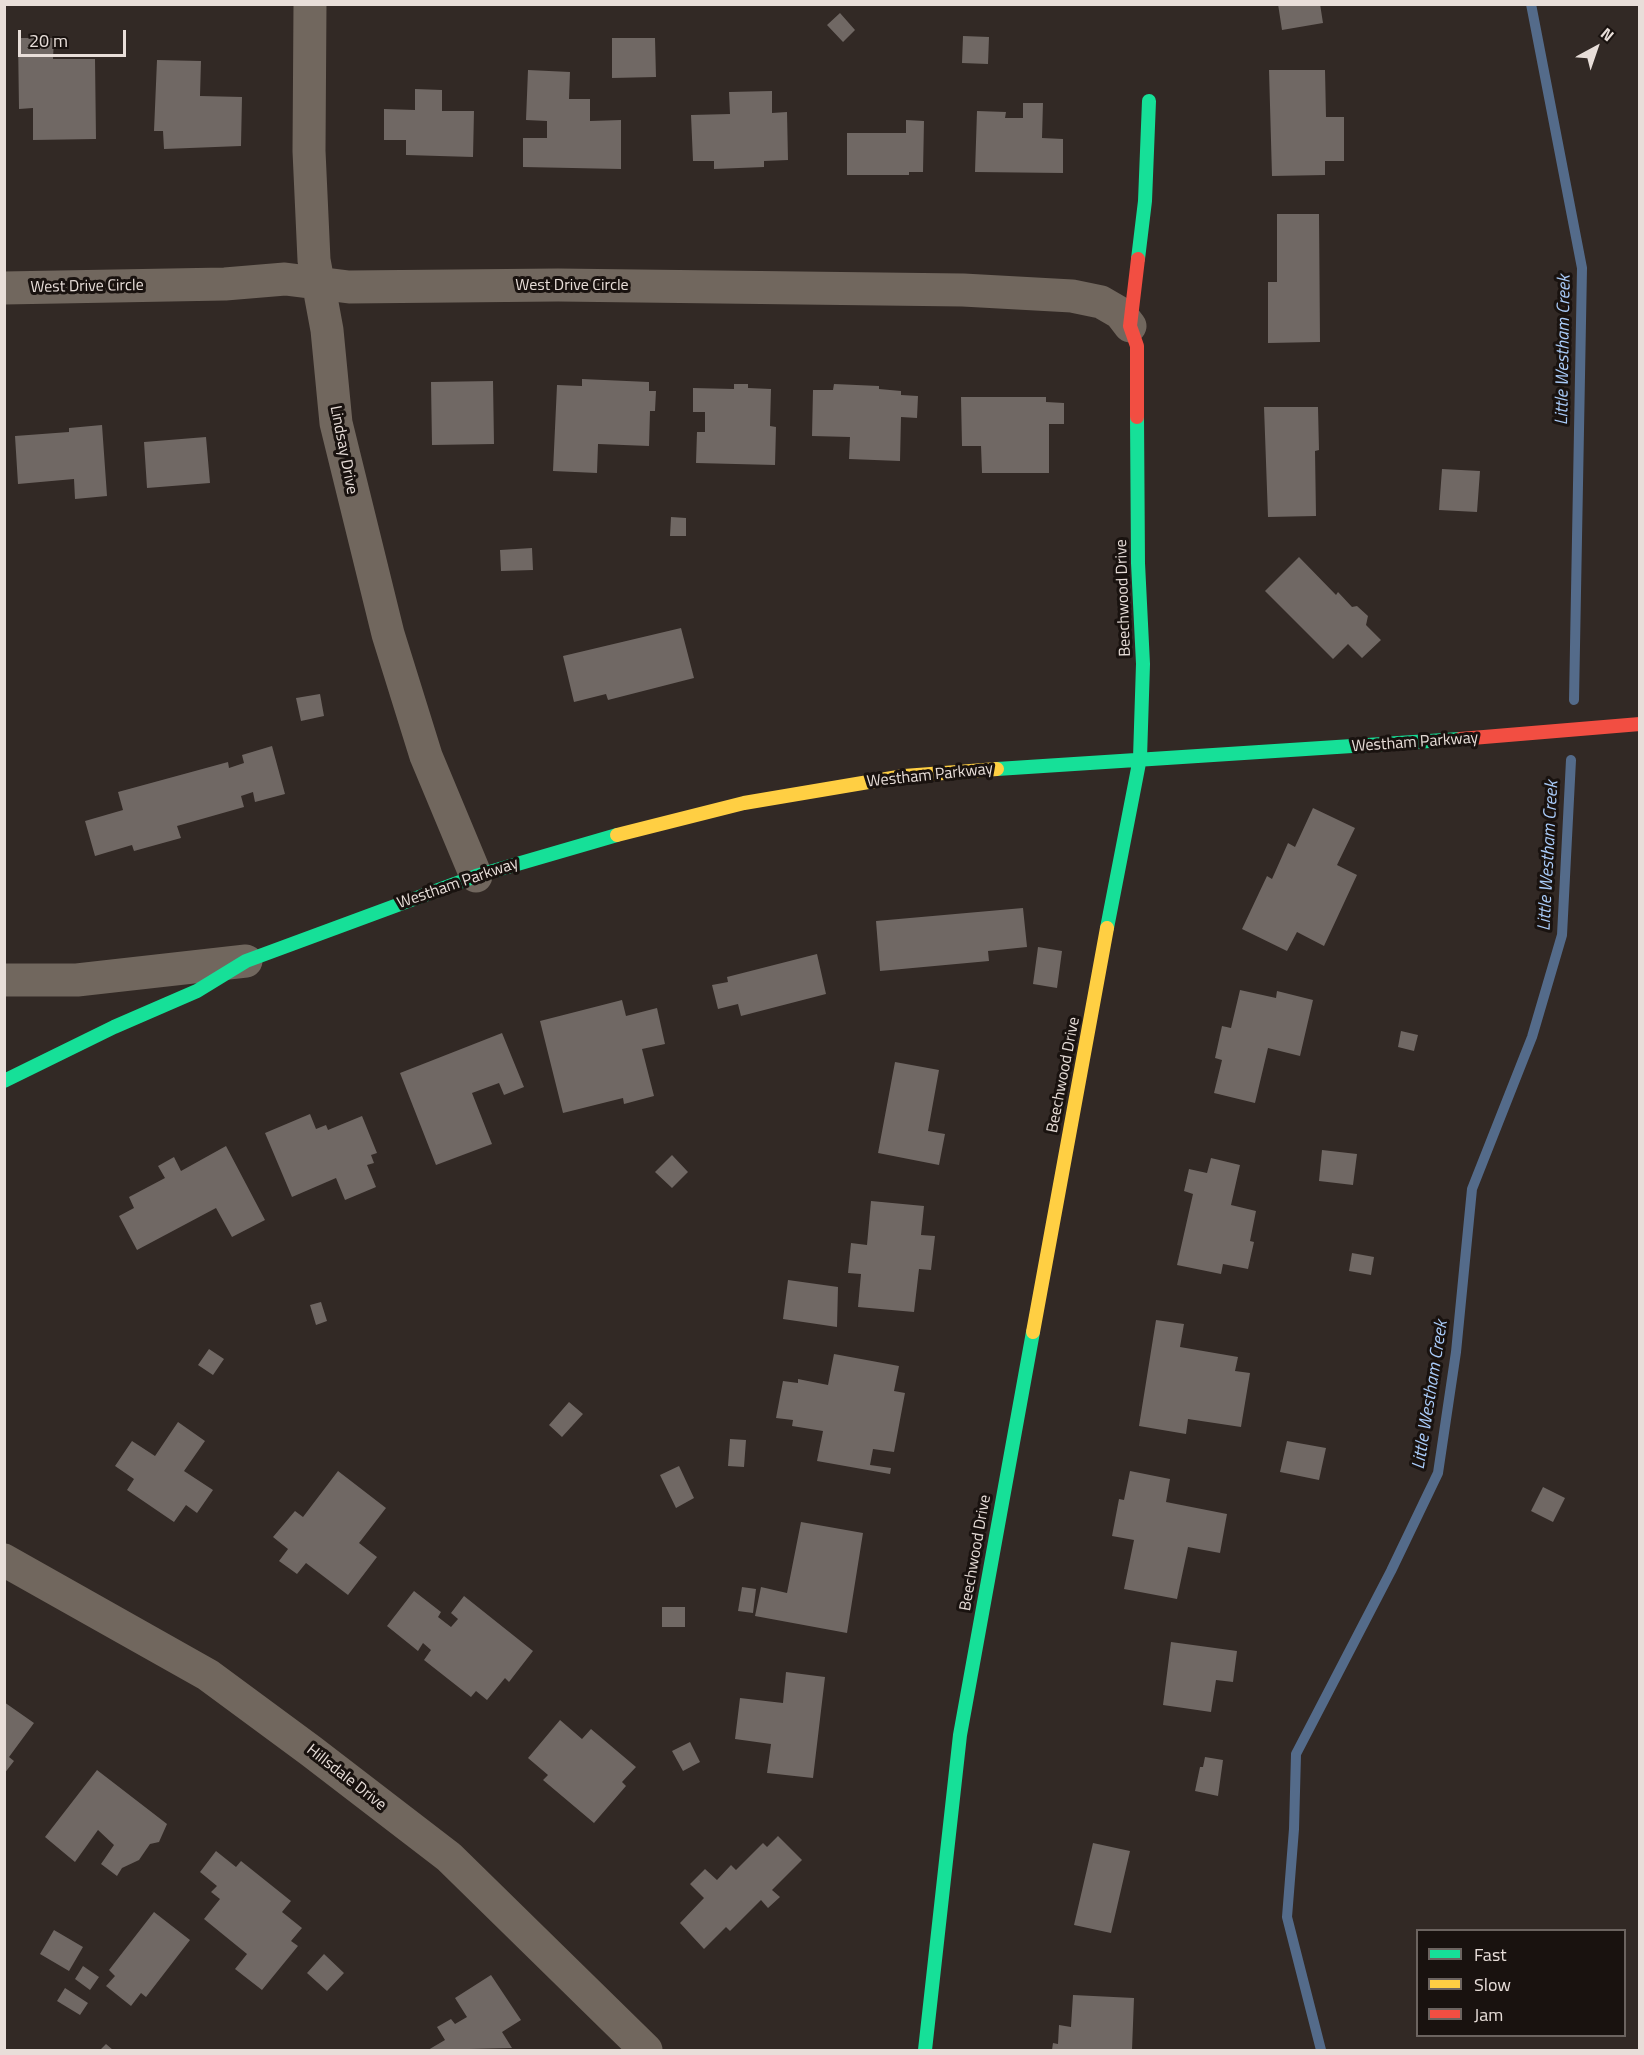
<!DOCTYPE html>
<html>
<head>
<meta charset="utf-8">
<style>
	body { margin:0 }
	#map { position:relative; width:1644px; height:2055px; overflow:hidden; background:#322925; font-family:"Titillium Web",sans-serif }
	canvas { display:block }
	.frame { position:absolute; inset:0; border:6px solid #e8ded9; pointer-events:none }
	.legend { position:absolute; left:1416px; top:1929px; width:210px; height:108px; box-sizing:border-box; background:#19120f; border:2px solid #6c6460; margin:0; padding:8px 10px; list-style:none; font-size:18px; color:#e8ded9 }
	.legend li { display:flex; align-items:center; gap:12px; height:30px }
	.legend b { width:30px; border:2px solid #6c6460 }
	.north { position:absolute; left:1566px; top:18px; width:60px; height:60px; -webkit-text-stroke:4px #19120f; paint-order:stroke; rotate:40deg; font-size:16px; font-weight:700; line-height:24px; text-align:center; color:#e8ded9 }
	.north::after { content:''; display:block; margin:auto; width:21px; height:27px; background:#e8ded9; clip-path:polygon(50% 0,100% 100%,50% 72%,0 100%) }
	.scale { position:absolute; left:18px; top:30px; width:108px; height:27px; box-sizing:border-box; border:3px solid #e8ded9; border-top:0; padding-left:8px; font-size:18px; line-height:21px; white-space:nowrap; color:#e8ded9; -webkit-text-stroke:4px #19120f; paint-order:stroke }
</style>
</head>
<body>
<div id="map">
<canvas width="1644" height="2055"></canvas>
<div class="frame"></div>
<ul class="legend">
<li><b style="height:8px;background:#16e098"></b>Fast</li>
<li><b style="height:8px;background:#ffcf43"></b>Slow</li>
<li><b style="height:8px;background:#f24e42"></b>Jam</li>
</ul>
<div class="north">N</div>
<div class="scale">20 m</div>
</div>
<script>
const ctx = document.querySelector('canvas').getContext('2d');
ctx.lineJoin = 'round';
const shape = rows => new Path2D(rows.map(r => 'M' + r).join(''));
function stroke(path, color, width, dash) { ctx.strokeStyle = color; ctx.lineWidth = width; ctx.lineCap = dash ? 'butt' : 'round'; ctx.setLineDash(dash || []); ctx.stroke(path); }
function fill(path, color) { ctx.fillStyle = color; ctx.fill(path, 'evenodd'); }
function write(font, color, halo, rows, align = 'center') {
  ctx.font = font + ' "Titillium Web",sans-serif'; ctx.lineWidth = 6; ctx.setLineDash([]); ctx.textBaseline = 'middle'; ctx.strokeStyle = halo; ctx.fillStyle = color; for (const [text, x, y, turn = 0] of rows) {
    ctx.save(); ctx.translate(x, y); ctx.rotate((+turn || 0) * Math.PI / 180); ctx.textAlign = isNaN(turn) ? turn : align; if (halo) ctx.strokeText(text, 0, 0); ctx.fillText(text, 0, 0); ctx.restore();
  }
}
const stream = shape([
	[1531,4,1582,268,1574,700],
	[1321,2050,1287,1917,1294,1829,1296,1754,1391,1571,1438,1473,1456,1352,1472,1189,1532,1037,1562,935,1571,760]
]);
const building = shape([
	[1278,4,1320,4,1323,23,1282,30],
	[840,13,855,30,843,42,827,25],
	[963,36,989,37,988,64,962,63],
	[18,38,54,38,53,59,95,59,96,139,33,140,33,108,19,109],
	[612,38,655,38,656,77,612,78],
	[157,60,201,61,200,96,242,97,241,146,164,149,163,131,154,131],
	[528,70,570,72,569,99,590,99,590,121,621,120,621,169,523,167,523,138,547,138,547,121,526,120],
	[1269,70,1325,70,1326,117,1344,117,1344,161,1325,161,1325,175,1272,176],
	[415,89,442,90,442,111,474,111,473,157,406,155,406,140,384,140,384,109,415,110],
	[772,91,772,113,787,112,788,160,764,161,764,167,714,169,714,161,693,161,691,115,730,114,729,92],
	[1023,103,1043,103,1042,138,1063,139,1063,173,975,172,977,111,1006,112,1005,118,1023,118],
	[906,120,924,121,923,172,909,172,909,175,847,175,847,133,906,133],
	[1277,214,1319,214,1320,342,1268,343,1268,282,1277,282],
	[582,379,649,382,649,391,656,391,655,411,650,411,649,446,598,444,597,473,553,471,557,385,582,386],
	[493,381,494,444,432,445,431,382],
	[734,384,748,384,748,388,771,389,770,426,776,427,775,465,696,463,697,432,705,432,705,412,693,412,693,388,734,389],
	[834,384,879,386,879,389,901,391,901,395,918,396,917,418,901,417,900,461,849,459,850,437,812,436,813,390,833,390],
	[961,397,1046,397,1046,402,1064,403,1064,424,1049,424,1049,473,982,473,981,446,962,446],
	[1264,407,1318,407,1319,450,1315,451,1316,516,1268,517],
	[102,425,107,496,75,499,74,479,18,484,15,436,69,432,69,428],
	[206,437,210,483,147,488,144,442],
	[1442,469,1480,471,1477,512,1439,510],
	[671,517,686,518,686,536,670,536],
	[532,548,533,570,501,571,500,550],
	[1299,557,1336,595,1338,592,1352,607,1357,606,1368,616,1366,625,1381,640,1362,658,1348,644,1333,659,1265,591],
	[681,628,694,678,608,700,606,694,574,702,563,656],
	[320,694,324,716,301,721,296,698],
	[272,746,285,794,255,802,253,792,241,796,244,807,177,826,181,838,134,851,132,845,95,856,85,821,123,810,118,792,228,762,229,768,244,763,242,755],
	[1313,808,1355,828,1337,865,1357,875,1324,946,1297,932,1287,951,1242,929,1267,876,1272,879,1288,843,1295,847],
	[1023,908,1027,947,988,951,989,961,880,971,876,921],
	[1038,947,1062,951,1057,988,1033,984],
	[817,954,826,994,741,1016,738,1004,718,1009,712,985,728,982,727,977],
	[1240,990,1276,998,1277,991,1313,1000,1300,1056,1268,1048,1255,1103,1214,1093,1222,1060,1215,1058,1222,1026,1231,1028],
	[622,1000,626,1016,657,1008,665,1044,642,1049,654,1096,624,1104,623,1098,563,1113,540,1021],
	[1401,1031,1418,1035,1414,1051,1398,1047],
	[502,1033,524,1087,504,1095,499,1083,472,1093,492,1144,436,1165,400,1073],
	[895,1062,939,1070,928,1131,945,1134,939,1165,878,1153],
	[310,1114,316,1129,326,1125,328,1130,362,1116,377,1153,371,1155,374,1163,367,1165,376,1187,345,1200,336,1178,292,1197,265,1133],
	[226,1146,265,1220,232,1237,216,1208,137,1250,119,1216,134,1208,129,1197,165,1178,158,1166,174,1157,181,1171],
	[1322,1150,1357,1154,1353,1185,1319,1181],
	[672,1155,688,1172,672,1188,655,1172],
	[1211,1158,1240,1165,1231,1205,1256,1211,1250,1241,1254,1242,1248,1269,1223,1264,1221,1274,1177,1265,1193,1194,1184,1191,1189,1169,1207,1173],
	[871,1201,924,1206,921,1235,935,1236,931,1270,919,1269,914,1312,858,1307,861,1274,848,1273,851,1243,867,1245],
	[1352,1253,1374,1257,1371,1275,1349,1271],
	[788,1280,838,1287,837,1327,783,1319],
	[321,1302,327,1321,316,1325,310,1305],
	[1156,1320,1184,1324,1180,1347,1238,1357,1235,1371,1250,1373,1241,1427,1188,1419,1186,1434,1139,1426],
	[209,1349,224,1359,213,1375,198,1365],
	[834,1354,899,1366,894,1391,905,1393,894,1452,873,1449,870,1465,891,1468,890,1474,817,1461,823,1431,792,1426,793,1420,776,1418,783,1381,798,1383,798,1379,828,1385],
	[569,1402,583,1414,562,1437,549,1425],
	[178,1422,205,1441,184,1471,213,1490,197,1513,186,1505,174,1522,127,1490,134,1479,115,1466,132,1441,155,1456],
	[730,1439,746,1440,744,1467,728,1466],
	[1287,1441,1326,1448,1319,1480,1280,1472],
	[679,1466,694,1498,676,1508,660,1475],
	[338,1471,386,1508,359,1543,377,1557,348,1595,306,1563,297,1574,279,1561,288,1549,273,1537,295,1511,303,1517],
	[1130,1471,1170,1479,1166,1502,1227,1514,1220,1553,1188,1547,1177,1599,1124,1589,1134,1540,1112,1536,1119,1499,1124,1500],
	[1543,1487,1565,1498,1553,1522,1531,1511],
	[801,1522,863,1533,847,1633,755,1616,761,1587,787,1593],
	[742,1587,756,1589,753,1613,738,1611],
	[414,1591,441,1612,438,1617,451,1627,458,1619,451,1613,464,1596,533,1651,509,1682,505,1678,487,1700,476,1691,471,1697,424,1660,431,1650,423,1643,418,1651,387,1626],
	[662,1607,685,1607,685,1627,662,1627],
	[1171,1642,1237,1651,1233,1682,1216,1680,1211,1712,1163,1705],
	[786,1672,825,1677,813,1778,767,1773,771,1744,735,1739,740,1698,783,1703],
	[4,1702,34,1723,9,1757,14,1761,4,1774],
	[560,1720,582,1739,591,1729,636,1767,622,1782,626,1786,594,1823,543,1780,548,1775,528,1758],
	[690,1742,700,1762,683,1771,672,1751],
	[1205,1757,1223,1760,1218,1796,1195,1791,1200,1767,1203,1767],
	[97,1770,167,1824,159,1842,150,1844,139,1860,122,1868,117,1876,101,1864,114,1845,98,1830,75,1862,45,1837],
	[778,1836,802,1860,772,1890,780,1897,768,1908,761,1900,730,1931,726,1927,704,1949,680,1923,704,1898,690,1884,705,1869,717,1880,731,1865,736,1870,763,1843,767,1847],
	[1093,1843,1130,1851,1111,1933,1074,1925],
	[216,1851,236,1867,241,1861,291,1901,282,1912,302,1928,291,1941,298,1946,262,1990,235,1969,247,1954,204,1919,220,1899,211,1892,217,1886,200,1872],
	[154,1912,190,1940,146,1997,141,1993,131,2006,106,1986,115,1976,109,1970],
	[54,1930,83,1947,69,1971,40,1954],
	[324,1954,344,1973,327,1991,307,1973],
	[83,1966,99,1977,90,1990,75,1979],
	[491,1975,521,2020,502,2032,512,2048,428,2050,445,2040,437,2027,451,2019,455,2024,467,2017,455,1998],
	[65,1988,88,2003,80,2015,57,2001],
	[1073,1995,1134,1998,1132,2050,1052,2050,1053,2043,1058,2044,1059,2025,1071,2027],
	[106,2044,113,2050,100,2050]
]);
const street = shape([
	[310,4,309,151,314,260,327,330,336,423,388,634,426,756,476,876],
	[4,288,225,284,285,279,349,287,558,285,963,290,1072,296,1101,302,1120,313,1130,326],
	[4,980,77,980,246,961],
	[4,1560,208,1675,311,1751,449,1857,646,2050]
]);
const fast = shape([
	[1138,259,1145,201,1149,101],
	[997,769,1460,739],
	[1107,928,1140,758,1143,664,1138,563,1137,417],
	[4,1081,114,1027,197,991,246,961,476,876,617,835],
	[925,2050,960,1735,1033,1332]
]);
const slow = shape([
	[617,835,744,803,904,776,997,769],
	[1033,1332,1107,928]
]);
const jam = shape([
	[1137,417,1137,346,1130,326,1138,259],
	[1460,739,1640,724]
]);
const streetNames = [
	["West Drive Circle",572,286],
	["West Drive Circle",87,287,-1],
	["Lindsay Drive",343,450,79],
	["Beechwood Drive",1124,598,-92],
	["Westham Parkway",1415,743,-4],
	["Westham Parkway",930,776,-6],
	["Westham Parkway",458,884,-19],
	["Beechwood Drive",1064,1075,-79],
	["Beechwood Drive",976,1553,-80],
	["Hillsdale Drive",346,1778,38]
];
const waterNames = [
	["Little Westham Creek",1564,350,-89],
	["Little Westham Creek",1549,856,-87],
	["Little Westham Creek",1431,1395,-81]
];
stroke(stream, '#546b8a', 10);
fill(building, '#706864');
stroke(street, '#71675e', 33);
stroke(fast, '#16e098', 14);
stroke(slow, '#ffcf43', 14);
stroke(jam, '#f24e42', 14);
write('16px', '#e8ded9', '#19120f', streetNames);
write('italic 18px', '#aaccfa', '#19120f', waterNames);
</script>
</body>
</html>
